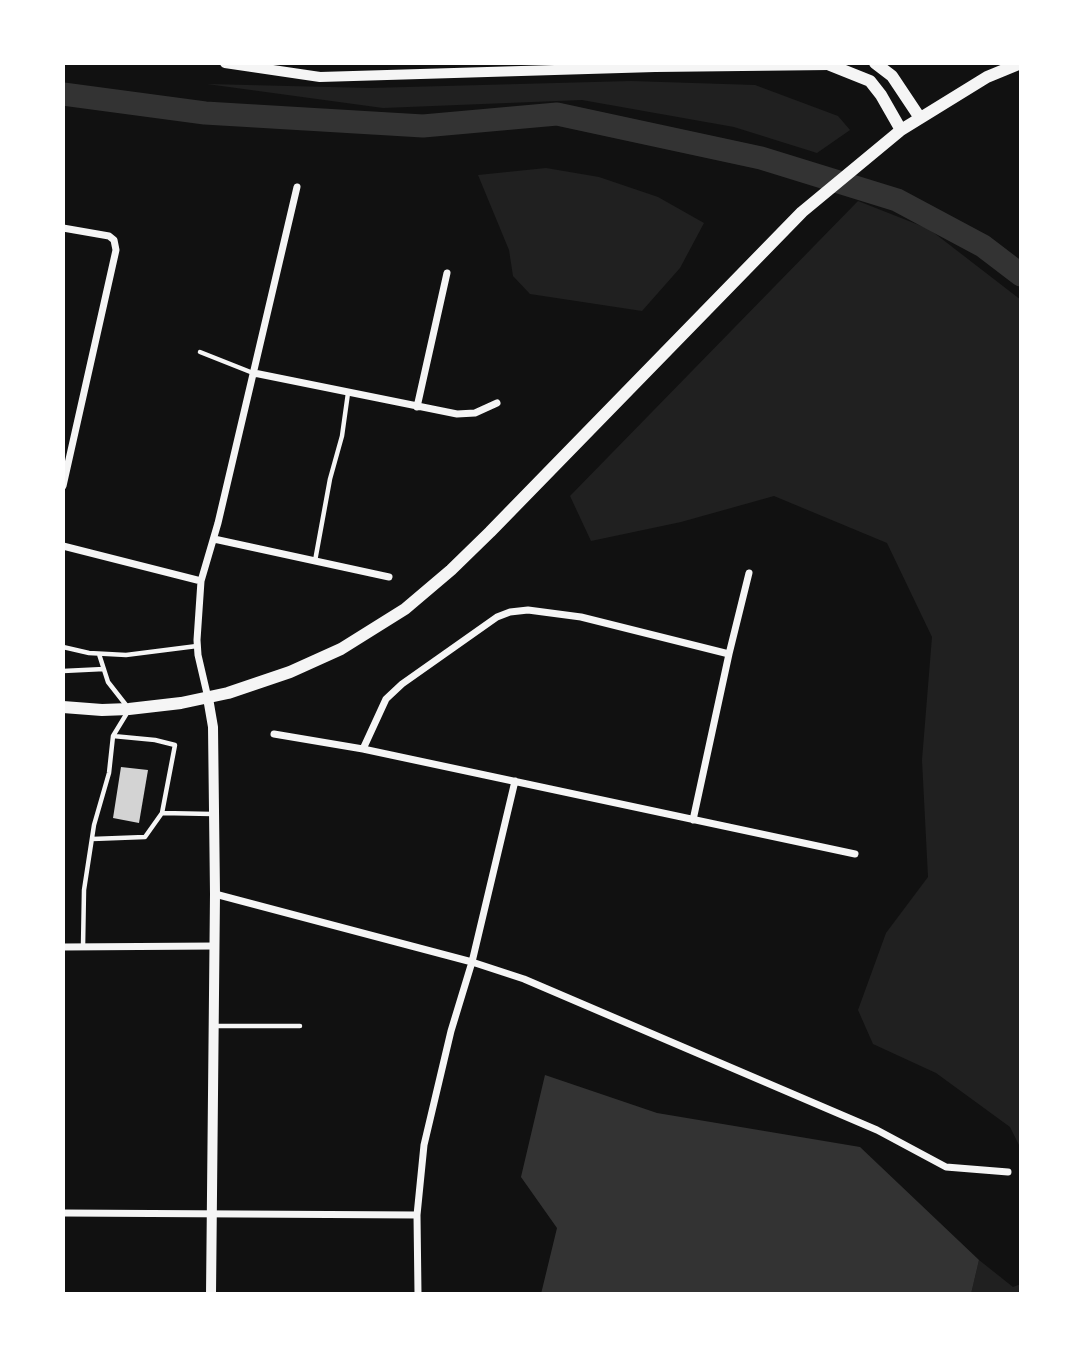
<!DOCTYPE html>
<html>
<head>
<meta charset="utf-8">
<style>
	body { margin:0 }
	#map { position:relative; width:1084px; height:1357px; overflow:hidden; background:#111; font-family:"Titillium Web",sans-serif }
	canvas { display:block }
	.frame { position:absolute; inset:0; border:65px solid #fff; pointer-events:none }
</style>
</head>
<body>
<div id="map">
<canvas width="1084" height="1357"></canvas>
<div class="frame"></div>
</div>
<script>
const ctx = document.querySelector('canvas').getContext('2d');
ctx.lineJoin = 'round';
function fill(path, color) { ctx.fillStyle = color; ctx.fill(path, 'evenodd'); }
const shape = rows => new Path2D(rows.map(r => 'M' + r).join(''));
function stroke(path, color, width, dash) { ctx.strokeStyle = color; ctx.lineWidth = width; ctx.lineCap = dash ? 'butt' : 'round'; ctx.setLineDash(dash || []); ctx.stroke(path); }
const green = shape([
	[631,81,755,85,838,116,850,130,817,153,734,127,582,100,383,108,207,84,370,88],
	[546,168,599,177,658,197,704,223,680,268,642,311,530,294,513,276,509,250,478,175],
	[858,201,929,229,1021,300,1021,1149,1010,1127,936,1073,873,1044,858,1010,886,933,928,877,922,760,932,637,887,543,774,496,681,522,591,541,570,496],
	[979,1260,1013,1287,1021,1284,1021,1294,971,1294]
]);
const water = shape([
	[545,1075,657,1113,860,1147,979,1260,971,1294,541,1294,557,1228,521,1177]
]);
const river = shape([
	[63,94,205,113,423,126,557,114,761,158,897,200,983,246,1021,275]
]);
const building = shape([
	[121,767,148,770,139,823,113,818]
]);
const service = shape([
	[200,352,253,373],
	[315,561,330,479,342,436,348,393],
	[63,647,89,653,126,655,197,646],
	[99,654,108,682,126,705],
	[63,671,104,669],
	[113,736,155,740,175,745,162,813],
	[92,839,145,837,162,813,212,814],
	[83,947,84,890,94,825,109,773,113,736,127,713],
	[214,1026,300,1026]
]);
const minor = shape([
	[63,228,109,236,114,240,116,250,63,486],
	[254,373,457,414,475,413,497,403],
	[417,407,447,273],
	[214,539,389,577],
	[63,546,201,581],
	[208,698,198,655,197,640,201,581,218,523,297,187],
	[274,734,363,749,855,854],
	[363,749,386,699,402,684,497,617,510,612,528,610,581,617,729,654],
	[693,820,729,654,749,573],
	[215,894,472,962,524,979,877,1130,946,1167,1008,1172],
	[63,947,215,946],
	[63,1213,417,1215],
	[418,1294,417,1215,424,1145,451,1031,472,962,515,781]
]);
const tertiary = shape([
	[225,63,320,77,655,67,830,65],
	[208,698,213,727,215,894,211,1294]
]);
const primary = shape([
	[875,63,892,76,920,118],
	[830,65,870,81,881,95,901,130],
	[63,707,102,710,129,709,181,703,228,693,290,672,341,649,405,609,451,570,490,532,802,212,901,130,987,77,1021,63]
]);
fill(green, '#202020');
fill(water, '#333');
stroke(river, '#333', 23);
fill(building, '#d3d3d3');
stroke(service, '#f5f5f5', 4.5);
stroke(minor, '#f5f5f5', 7);
stroke(tertiary, '#f5f5f5', 10);
stroke(primary, '#f5f5f5', 12);
</script>
</body>
</html>
